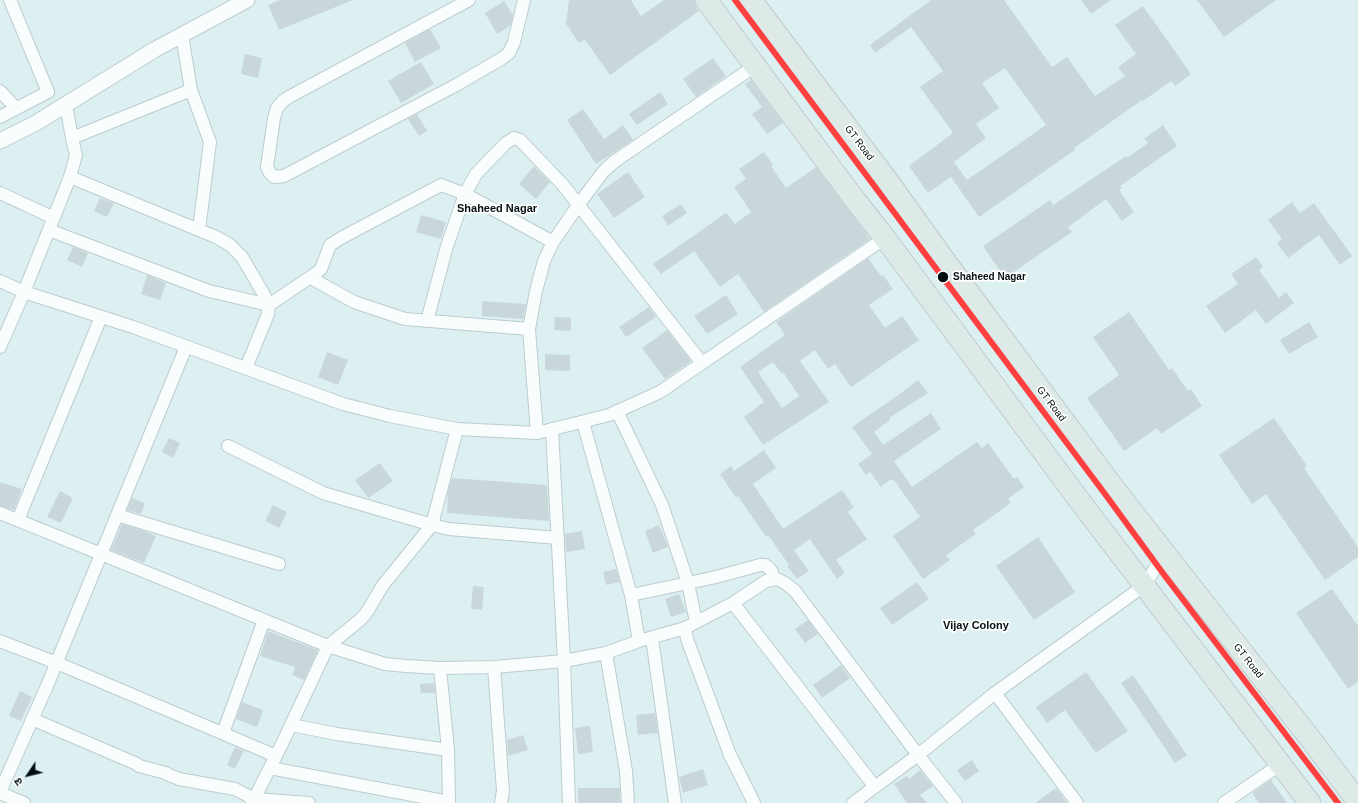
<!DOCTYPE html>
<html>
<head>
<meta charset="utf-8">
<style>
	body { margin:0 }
	#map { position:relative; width:1358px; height:803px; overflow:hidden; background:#dcf0f2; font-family:Arial,"Noto Sans Devanagari",sans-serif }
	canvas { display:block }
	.north { position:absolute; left:8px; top:755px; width:40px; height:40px; -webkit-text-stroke:3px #fff; paint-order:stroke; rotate:235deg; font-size:11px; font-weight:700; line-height:16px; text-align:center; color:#030e10 }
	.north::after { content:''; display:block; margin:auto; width:14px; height:18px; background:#030e10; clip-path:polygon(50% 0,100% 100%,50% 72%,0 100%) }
</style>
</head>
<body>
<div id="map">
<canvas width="1358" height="803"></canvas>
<div class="north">उ</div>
</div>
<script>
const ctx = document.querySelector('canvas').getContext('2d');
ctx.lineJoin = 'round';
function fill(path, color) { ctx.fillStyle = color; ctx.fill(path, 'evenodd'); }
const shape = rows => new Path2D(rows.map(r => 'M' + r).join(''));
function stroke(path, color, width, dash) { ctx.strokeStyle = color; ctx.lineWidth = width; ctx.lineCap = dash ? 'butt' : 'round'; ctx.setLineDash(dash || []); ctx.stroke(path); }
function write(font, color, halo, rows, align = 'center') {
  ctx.font = font + ' Arial,sans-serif'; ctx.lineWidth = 3.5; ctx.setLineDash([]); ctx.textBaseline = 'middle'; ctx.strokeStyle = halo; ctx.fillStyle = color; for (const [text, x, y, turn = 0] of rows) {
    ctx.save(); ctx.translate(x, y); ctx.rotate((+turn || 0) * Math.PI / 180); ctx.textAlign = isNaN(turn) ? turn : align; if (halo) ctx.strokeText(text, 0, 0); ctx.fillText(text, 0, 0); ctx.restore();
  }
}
const building = shape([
	[280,0,353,0,279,30,268,5],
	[569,0,631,0,641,16,664,0,694,0,696,7,699,11,610,75,585,40,579,43,566,24],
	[931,0,1004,0,1052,67,1067,57,1095,96,1125,76,1118,67,1136,54,1115,25,1143,6,1191,74,1175,86,1171,81,1143,101,1142,100,1074,148,1075,150,979,217,951,177,928,193,909,166,953,133,920,87,943,71,911,27,875,53,870,45],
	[1005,68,1046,125,967,180,954,162,986,138,976,124,999,108,982,83],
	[1081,0,1111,0,1091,14],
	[1197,0,1276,0,1224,37],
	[504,1,513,15,510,26,497,34,485,13],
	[430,29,441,48,415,62,405,43],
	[245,54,262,58,258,78,241,74],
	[713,58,726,76,696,97,683,79],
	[421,62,434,84,401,103,388,81],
	[751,80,783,123,767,134,752,114,762,107,745,84],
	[660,92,668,104,637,125,629,114],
	[583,109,604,139,623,125,633,140,596,164,567,120],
	[417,114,427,131,419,136,408,119],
	[1163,125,1177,146,1120,186,1122,188,1119,190,1134,212,1122,221,1106,199,1068,227,1072,232,1005,278,983,246,1050,200,1053,205,1126,156,1127,158,1148,143,1144,139],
	[764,152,773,165,771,166,786,188,816,167,870,239,764,312,738,274,720,287,694,251,661,274,653,264,726,213,735,224,751,212,734,187,746,179,739,169],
	[534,166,550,182,536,199,519,184],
	[628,172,645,197,614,218,597,194],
	[100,198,114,203,107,217,94,211],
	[1292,202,1300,213,1314,203,1352,256,1340,265,1319,235,1288,258,1277,243,1282,239,1268,220],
	[681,204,687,213,668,226,662,216],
	[421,215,446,222,441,239,416,232],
	[73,247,88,253,82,267,67,260],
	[1256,257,1263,267,1259,270,1279,298,1286,292,1294,303,1266,324,1256,310,1225,333,1206,306,1238,284,1231,274],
	[868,258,881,276,883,275,893,289,869,305,885,328,902,316,919,340,851,387,835,364,828,369,815,350,800,361,829,402,763,445,744,417,764,402,740,367,785,335,776,322],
	[773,362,782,374,783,372,799,396,782,408,758,372],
	[147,275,166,283,160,300,141,294],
	[726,295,738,314,707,334,694,316],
	[482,301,526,304,523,319,482,316],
	[649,307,656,317,626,337,619,327],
	[1129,312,1169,370,1172,368,1188,391,1191,389,1202,406,1161,434,1157,428,1124,451,1087,398,1119,375,1093,337],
	[555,317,571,318,571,331,554,330],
	[1309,322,1318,337,1289,354,1280,340],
	[667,330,691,361,665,379,642,348],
	[327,352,348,360,338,385,318,377],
	[545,354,570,355,570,371,545,370],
	[918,380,928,393,889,418,890,420,874,432,883,445,931,413,941,429,894,461,912,487,977,442,982,448,988,443,1014,479,1017,477,1024,487,1008,499,1011,503,973,530,976,534,946,555,950,560,923,579,893,536,920,517,894,480,893,481,891,479,881,487,870,472,866,475,858,464,872,454,852,427,901,393],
	[1274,418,1307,466,1304,468,1358,547,1358,557,1325,580,1266,494,1252,504,1219,455],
	[169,438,180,443,173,458,162,452],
	[764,450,776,468,753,484,783,529,842,490,854,507,848,512,867,539,836,560,845,573,837,579,810,539,794,550,809,571,797,579,787,566,789,565,768,535,766,537,738,496,736,498,720,474,731,466,734,471],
	[380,463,393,481,368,498,355,480],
	[452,478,547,485,549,521,447,513,448,491],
	[0,482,22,489,14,510,0,506],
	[60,491,73,498,61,523,47,517],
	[132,498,145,503,141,514,127,510],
	[273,505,287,512,279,528,265,521],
	[122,524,141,530,156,536,144,563,111,550],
	[659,525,668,547,653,553,645,531],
	[582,531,585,549,566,552,565,534],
	[1038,537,1075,592,1034,620,996,566],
	[616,569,620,582,606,585,603,572],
	[917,582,929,599,892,625,880,608],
	[473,586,484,587,482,610,471,609],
	[1332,589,1358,626,1358,682,1348,689,1296,613],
	[679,594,686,612,671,617,665,599],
	[808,620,818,634,805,643,795,629],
	[268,631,318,650,304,680,292,675,295,667,260,656],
	[841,665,850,678,822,698,813,685],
	[1086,672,1128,731,1096,753,1065,710,1047,723,1036,707],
	[1133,675,1187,755,1175,763,1121,683],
	[434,683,435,693,421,693,420,684],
	[20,691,32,697,21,721,9,716],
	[242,702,263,710,257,727,236,719],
	[655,713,658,733,638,735,636,715],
	[590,726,593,752,578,754,575,728],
	[523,735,528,750,508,756,507,740],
	[235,747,244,751,235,769,227,765],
	[972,760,979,771,965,781,957,770],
	[703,769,708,785,683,793,679,777],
	[920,770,933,786,920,795,927,803,907,803,894,784,907,776,909,779],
	[1271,780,1287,803,1259,803,1252,793],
	[578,788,620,788,620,803,578,803],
	[1056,788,1067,803,1035,803]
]);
const minor = shape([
	[469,0,289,97,283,101,277,108,274,118,267,167,270,173,274,177,284,176,458,84,501,59,509,53,514,42,524,0],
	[182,35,191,90,210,142,199,230],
	[0,91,16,108],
	[0,117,48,92,10,0],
	[72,138,191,90],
	[70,177,216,237,230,245,242,257,263,293,269,305,268,314,246,368],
	[0,193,54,218],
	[49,230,209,291,269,305,315,274,321,269,330,245,341,238,441,185,465,194,553,242],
	[311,278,354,302,405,319,529,329],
	[0,281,24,292,133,327,343,404,390,416,457,429,537,433,609,415,660,392,885,238],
	[427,321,447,246,465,194,476,174,506,143,514,138,520,140,563,185,702,363],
	[0,347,24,292,70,177,76,155,72,138,66,105],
	[617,411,662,505,688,583,631,595],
	[583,422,631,595,639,641],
	[552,429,564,661,569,803],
	[537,433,529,329,536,291,544,261,553,242,579,204,603,172,615,161,755,66],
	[228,446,323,493,432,525,449,529,558,538],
	[0,513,328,646,385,664,406,666,440,668,494,667,564,661,606,653,639,641,685,628,733,603,766,581,777,579,785,583,795,591,918,755,956,803],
	[117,515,279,564],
	[18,520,101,317],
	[733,603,875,787],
	[696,622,688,583,716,577,760,565,765,565,769,568,772,572,772,580],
	[685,628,687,639,730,755,754,803],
	[652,638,675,803],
	[0,641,57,663,276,756],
	[606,653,626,771,628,803],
	[494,667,503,791,501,803],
	[440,668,448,750,449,803],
	[995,693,1077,803],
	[32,719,137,764,139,766,166,773,167,774,179,779,235,789,254,799,309,803],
	[291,725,337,734,448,750],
	[223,733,264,620],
	[270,768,449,802],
	[0,792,47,686,186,347],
	[0,793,24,803],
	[252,803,281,746,328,646,360,620,367,612,383,585,432,525,457,429],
	[853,803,918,755,995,693,1145,585,1164,553],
	[1224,803,1281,764]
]);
const tertiary = shape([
	[0,141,36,123,154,50,247,0]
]);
const trunk = shape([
	[706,0,855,200,885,238,1076,496,1310,803],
	[751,0,887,180,945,261,1116,491,1312,741,1358,802]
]);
const metro1 = shape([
	[735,0,1105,494,1165,576,1338,803]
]);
const markers = [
	[943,277,6,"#030e10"]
];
const streetNames = [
	["GT Road",859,143,53],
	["GT Road",1051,404,53],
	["GT Road",1248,661,52]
];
const stopNames = [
	["Shaheed Nagar",953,277]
];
const neighbourhoodNames = [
	["Shaheed Nagar",497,209],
	["Vijay Colony",976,626]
];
fill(building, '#c9d7db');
stroke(minor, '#bccccd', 14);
stroke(tertiary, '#bccccd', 17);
stroke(trunk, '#c0c9ca', 23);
stroke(minor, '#fafdfd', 12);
stroke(tertiary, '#fafdfd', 15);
stroke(trunk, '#deeae8', 21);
stroke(metro1, '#ff4040', 6);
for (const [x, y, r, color] of markers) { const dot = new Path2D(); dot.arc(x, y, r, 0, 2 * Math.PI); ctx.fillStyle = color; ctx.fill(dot); stroke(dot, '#fff', 1.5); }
write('10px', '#030e10', '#fff', streetNames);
write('bold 10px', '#030e10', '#fff', stopNames, 'left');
write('bold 11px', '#030e10', '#fff', neighbourhoodNames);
</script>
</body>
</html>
